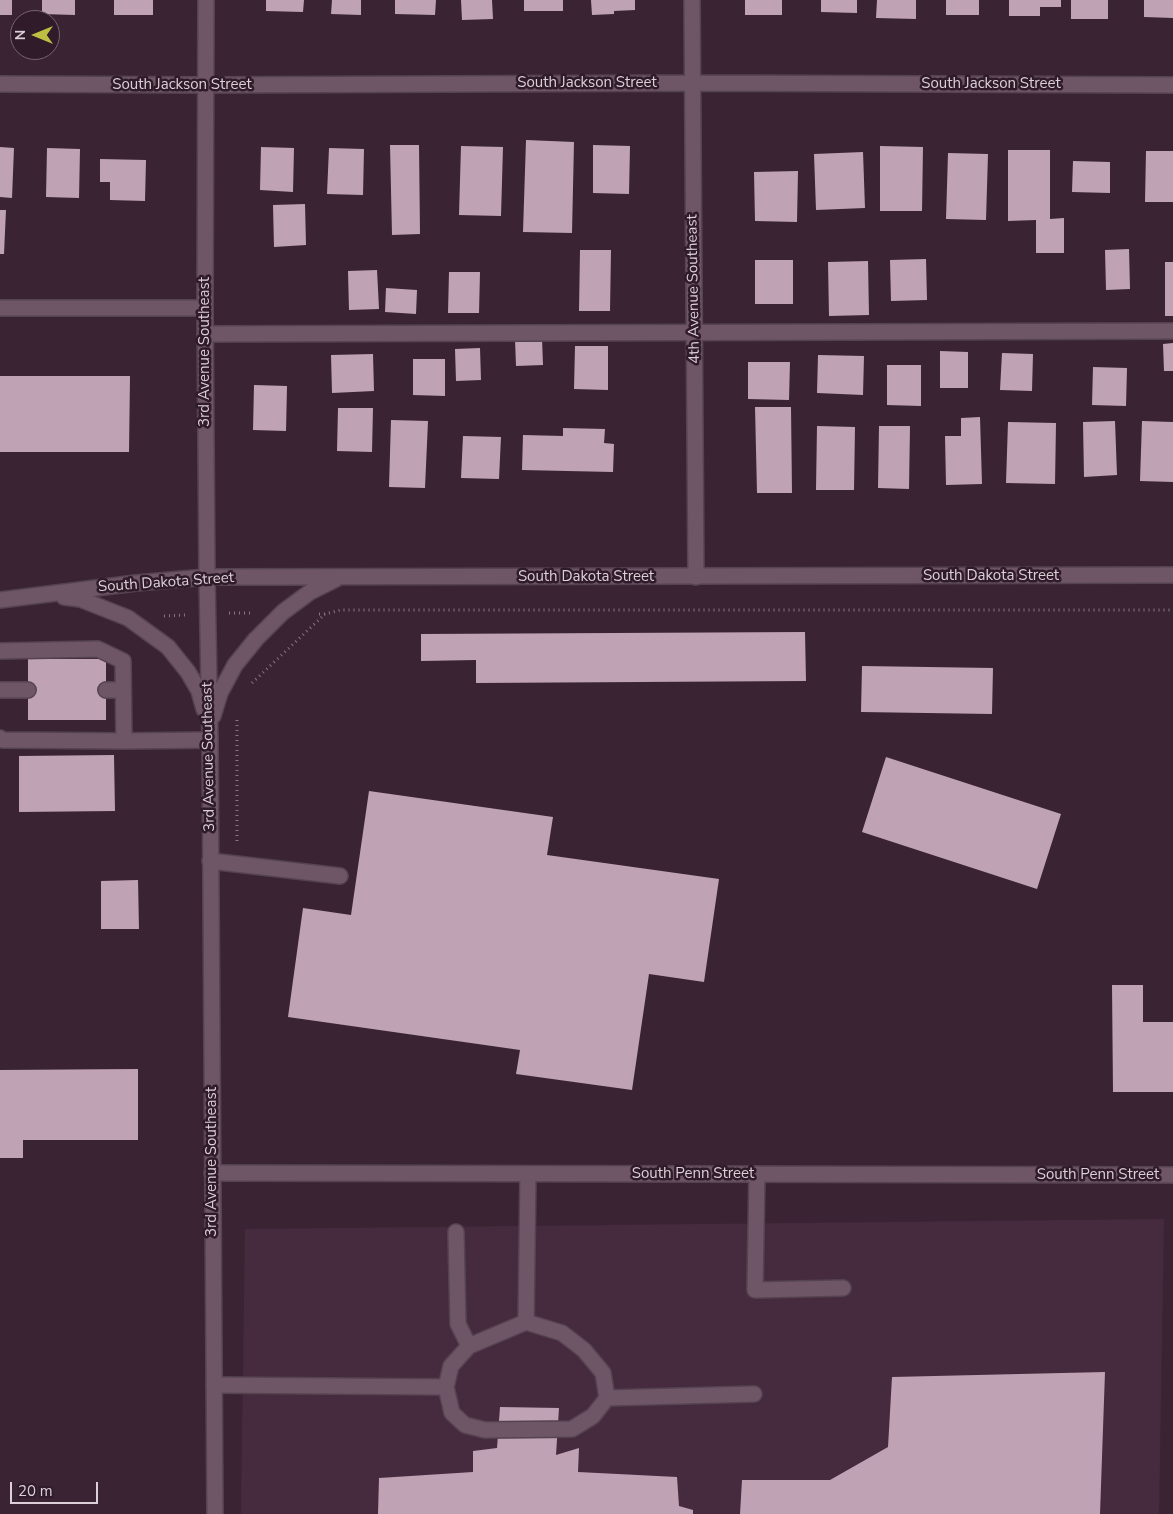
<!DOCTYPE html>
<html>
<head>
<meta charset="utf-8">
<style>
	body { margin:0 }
	#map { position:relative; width:1173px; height:1514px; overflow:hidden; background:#3a2433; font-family:"Nunito Sans",sans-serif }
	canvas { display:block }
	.north { position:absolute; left:10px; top:10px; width:50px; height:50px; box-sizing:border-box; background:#2f1b29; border:1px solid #75636f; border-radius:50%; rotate:270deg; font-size:14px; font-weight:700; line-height:20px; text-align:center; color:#ddcfd8 }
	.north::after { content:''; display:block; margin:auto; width:18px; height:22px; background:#bebf42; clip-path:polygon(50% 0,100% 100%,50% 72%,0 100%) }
	.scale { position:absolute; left:10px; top:1482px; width:88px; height:22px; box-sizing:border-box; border:2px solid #ddcfd8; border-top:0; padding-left:6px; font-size:15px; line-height:18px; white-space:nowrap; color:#ddcfd8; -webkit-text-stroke:4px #2f1b29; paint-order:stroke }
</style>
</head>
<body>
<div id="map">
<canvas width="1173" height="1514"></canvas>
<div class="north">N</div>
<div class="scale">20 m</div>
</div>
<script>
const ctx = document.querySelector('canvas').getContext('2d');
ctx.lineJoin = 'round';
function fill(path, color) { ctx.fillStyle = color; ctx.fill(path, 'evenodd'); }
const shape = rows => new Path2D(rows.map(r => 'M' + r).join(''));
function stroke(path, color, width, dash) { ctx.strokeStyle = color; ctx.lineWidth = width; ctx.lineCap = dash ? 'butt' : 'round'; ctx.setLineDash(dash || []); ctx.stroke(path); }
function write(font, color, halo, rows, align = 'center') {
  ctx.font = font + ' "Nunito Sans",sans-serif'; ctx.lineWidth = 5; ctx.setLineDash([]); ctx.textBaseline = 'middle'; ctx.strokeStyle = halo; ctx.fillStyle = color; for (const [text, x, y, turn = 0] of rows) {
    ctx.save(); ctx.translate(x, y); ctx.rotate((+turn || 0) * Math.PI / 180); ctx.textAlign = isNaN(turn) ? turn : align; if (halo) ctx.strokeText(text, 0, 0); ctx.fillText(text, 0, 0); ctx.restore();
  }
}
const built = shape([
	[1164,1219,1159,1514,241,1514,245,1229]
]);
const building = shape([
	[0,0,12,0,12,15,0,15],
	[42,0,75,0,75,15,42,14],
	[114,0,153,0,153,15,114,15],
	[266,0,304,0,303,12,266,11],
	[332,0,361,0,361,15,331,14],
	[395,0,436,0,435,15,395,14],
	[461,0,492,0,493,19,462,20],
	[524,0,563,0,563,11,524,11],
	[591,0,635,0,635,10,614,11,614,14,592,15],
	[745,0,782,0,782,15,745,15],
	[821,0,857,0,857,13,821,12],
	[877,0,916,0,916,19,876,18],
	[946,0,979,0,979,15,946,15],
	[1009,0,1061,0,1061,7,1040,7,1040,16,1009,16],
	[1071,0,1108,0,1108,19,1071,19],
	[1144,0,1173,0,1173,18,1144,17],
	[526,140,574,142,572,233,523,232],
	[390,145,419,145,420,234,392,235],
	[593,145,630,146,629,194,593,193],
	[461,146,503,147,501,216,459,215],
	[880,146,923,147,922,211,880,211],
	[0,147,14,148,12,198,0,197],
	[261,147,294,148,293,192,260,190],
	[47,148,80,149,79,198,46,197],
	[329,148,364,149,363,195,327,194],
	[1008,150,1050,150,1050,219,1064,218,1064,253,1036,253,1036,220,1008,221],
	[1146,151,1173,151,1173,202,1145,202],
	[863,152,865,208,816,210,814,154],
	[948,153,988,154,986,220,946,219],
	[100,159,146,160,145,201,110,200,110,182,100,182],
	[1073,161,1110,162,1110,193,1072,192],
	[798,171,797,222,755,221,754,172],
	[305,204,306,245,274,247,273,205],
	[0,210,6,210,4,254,0,254],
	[1129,249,1130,289,1106,290,1105,250],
	[580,250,611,250,610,311,579,311],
	[926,259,927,300,891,301,890,260],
	[755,260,793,260,793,304,755,304],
	[868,261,869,315,829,316,828,262],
	[1165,262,1173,262,1173,316,1165,316],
	[377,270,379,309,349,310,348,271],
	[449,272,480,272,479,313,448,313],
	[386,288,417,290,416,314,385,312],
	[542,338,543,365,516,366,515,339],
	[1173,343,1173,371,1164,371,1163,344],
	[575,346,608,346,608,390,574,389],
	[480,348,481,380,456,381,455,349],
	[940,351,968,352,968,388,940,388],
	[1002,353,1033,354,1032,391,1000,390],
	[373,354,374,391,332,393,331,355],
	[818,355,864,356,863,395,817,393],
	[413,359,445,359,445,396,413,395],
	[748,362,790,362,789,400,748,399],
	[887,365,921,365,921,406,887,405],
	[1093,367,1127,368,1126,406,1092,405],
	[0,376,130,376,129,452,0,452],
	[254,385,287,386,286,431,253,430],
	[755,407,791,407,792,493,757,493],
	[338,408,373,408,372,452,337,451],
	[980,417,982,484,946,485,945,436,961,436,961,418],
	[391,420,428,421,425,488,389,487],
	[1115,421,1117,475,1084,477,1083,422],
	[1142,421,1173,422,1173,482,1140,481],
	[1008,422,1056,423,1055,484,1006,483],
	[817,426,855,427,854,490,816,490],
	[879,426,910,426,909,489,878,488],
	[563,428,605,429,604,443,614,444,613,472,522,470,523,435,563,436],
	[463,436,501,437,499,479,461,478],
	[805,632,806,681,476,683,476,660,421,661,421,634],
	[28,659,106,659,106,720,28,720],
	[862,666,993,668,992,714,861,712],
	[114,755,115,811,19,812,19,756],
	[886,757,1061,814,1037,889,862,832],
	[369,791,553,817,547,855,719,879,704,982,649,974,632,1090,516,1074,520,1050,288,1017,303,908,351,915],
	[138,880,139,929,101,929,101,881],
	[1112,985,1143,985,1143,1022,1173,1022,1173,1092,1113,1092],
	[138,1069,138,1140,23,1140,23,1158,0,1158,0,1070],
	[1105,1372,1100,1514,740,1514,742,1480,830,1480,888,1447,892,1377],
	[500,1407,559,1408,556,1455,579,1448,578,1472,677,1477,679,1506,693,1510,693,1514,378,1514,379,1478,473,1472,473,1451,497,1448]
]);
const path = shape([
	[229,613,251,613],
	[319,614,325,614,341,610,1173,610],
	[164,616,186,615],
	[252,683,325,614],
	[237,720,237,841]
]);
const lane = shape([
	[0,308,205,308],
	[205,334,1173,331],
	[0,651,98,649,123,661,124,741],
	[0,690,28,690],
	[106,690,122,690],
	[0,738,3,740,124,741,210,740],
	[210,861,340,876],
	[757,1174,755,1290,843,1288],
	[456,1232,458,1324,469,1346],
	[526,1322,562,1333,584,1350,603,1373,607,1398,593,1416,572,1429,485,1430,465,1425,452,1413,446,1387,451,1366,469,1346,526,1322,528,1174],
	[214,1385,446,1387],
	[607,1398,754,1394]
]);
const street = shape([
	[692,0,696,577],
	[0,84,205,85,692,83,1173,85],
	[212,1173,1173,1175]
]);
const secondary = shape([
	[206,0,205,308,207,577,210,740,215,1514],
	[64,597,80,599,128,618,168,647,188,672,199,691,204,709],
	[0,600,136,583,207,577,1173,575],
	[213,716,220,693,235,665,256,639,283,612,310,592,336,579]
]);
const streetNames = [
	["South Jackson Street",587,83],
	["South Jackson Street",991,84],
	["South Jackson Street",182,85],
	["4th Avenue Southeast",694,289,-91],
	["3rd Avenue Southeast",205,352,-90],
	["South Dakota Street",991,576],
	["South Dakota Street",586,577],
	["South Dakota Street",166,583,-4],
	["3rd Avenue Southeast",209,757,-91],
	["3rd Avenue Southeast",212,1162,-90],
	["South Penn Street",693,1174],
	["South Penn Street",1098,1175]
];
fill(built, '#462b3e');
fill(building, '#bfa3b5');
stroke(lane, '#554350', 18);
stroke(street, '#554350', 18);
stroke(secondary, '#554350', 18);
stroke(path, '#877581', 3, [1, 4]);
stroke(lane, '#6e5666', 15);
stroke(street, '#6e5666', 15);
stroke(secondary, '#6e5666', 15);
write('15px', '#ddcfd8', '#2f1b29', streetNames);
</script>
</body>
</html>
